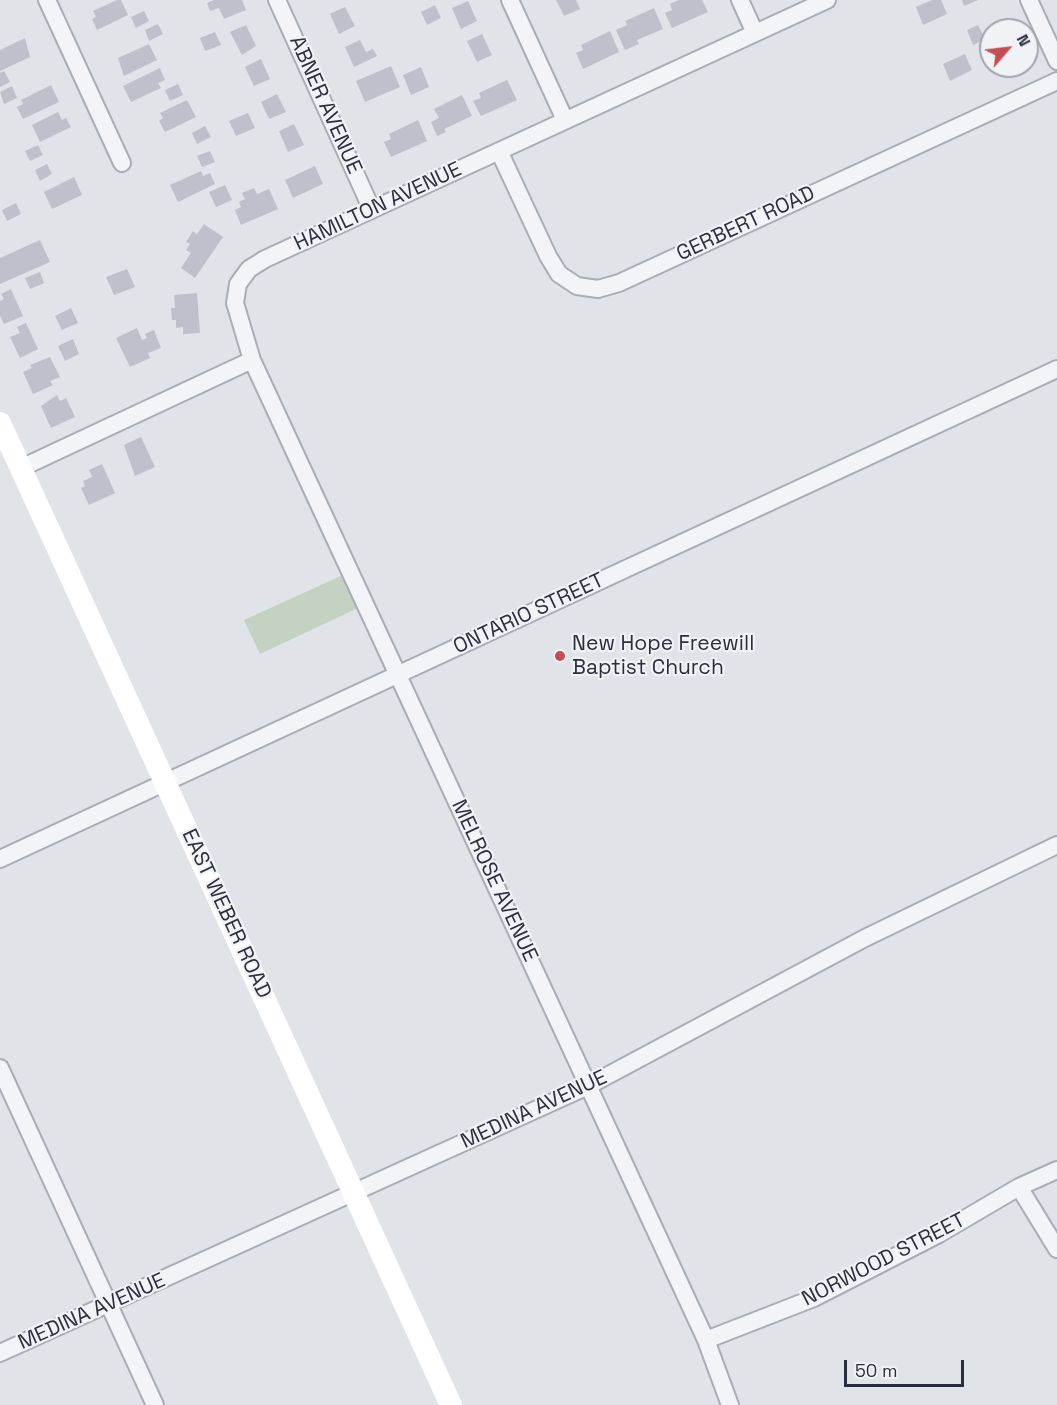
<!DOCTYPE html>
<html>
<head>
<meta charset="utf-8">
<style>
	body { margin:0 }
	#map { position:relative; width:1057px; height:1405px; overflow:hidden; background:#e0e3e8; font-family:"Space Grotesk",sans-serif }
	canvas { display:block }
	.north { position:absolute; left:979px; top:18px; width:60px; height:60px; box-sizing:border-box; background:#f0f2f6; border:2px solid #a1a4ad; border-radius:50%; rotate:62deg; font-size:16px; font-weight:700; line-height:24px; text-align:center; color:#2a2f3f }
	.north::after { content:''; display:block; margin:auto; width:21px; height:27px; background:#c54e52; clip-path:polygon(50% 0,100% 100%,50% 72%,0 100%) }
	.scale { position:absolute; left:844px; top:1360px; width:120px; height:27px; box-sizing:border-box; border:3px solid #2a2f3f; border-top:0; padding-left:8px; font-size:18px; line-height:21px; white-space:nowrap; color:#2a2f3f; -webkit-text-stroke:4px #f0f2f6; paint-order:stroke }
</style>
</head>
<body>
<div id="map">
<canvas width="1057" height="1405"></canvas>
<div class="north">N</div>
<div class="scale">50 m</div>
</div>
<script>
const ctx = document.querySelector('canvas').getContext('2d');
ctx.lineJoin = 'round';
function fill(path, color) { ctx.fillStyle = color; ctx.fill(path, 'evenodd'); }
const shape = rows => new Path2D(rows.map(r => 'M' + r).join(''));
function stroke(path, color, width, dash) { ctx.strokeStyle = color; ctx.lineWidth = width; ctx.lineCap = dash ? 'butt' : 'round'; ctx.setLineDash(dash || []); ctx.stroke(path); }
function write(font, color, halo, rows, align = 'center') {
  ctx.font = font + ' "Space Grotesk",sans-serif'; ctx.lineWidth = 4.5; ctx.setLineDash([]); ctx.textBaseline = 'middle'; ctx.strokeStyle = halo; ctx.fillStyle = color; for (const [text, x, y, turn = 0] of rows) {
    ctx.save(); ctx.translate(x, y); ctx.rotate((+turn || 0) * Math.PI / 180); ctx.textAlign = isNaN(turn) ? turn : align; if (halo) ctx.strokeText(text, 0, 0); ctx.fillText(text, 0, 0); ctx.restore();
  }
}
const green = shape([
	[343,575,358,608,260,654,244,620]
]);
const building = shape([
	[117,0,121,0,128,15,97,30,92,19,96,17,93,11],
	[214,0,242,0,246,10,224,19,219,8,210,11,207,3],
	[556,0,576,0,580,9,564,16],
	[679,0,702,0,708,12,672,28,665,13,672,10,670,4],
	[932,0,941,0,947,14,923,25,916,7],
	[962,0,978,0,964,6],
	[468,1,477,21,461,29,452,8],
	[435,5,441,18,427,25,421,12],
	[345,7,355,26,339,34,330,14],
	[654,8,663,29,637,40,639,44,625,50,616,30,627,25,625,21],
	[144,11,149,21,136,28,131,17],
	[158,24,163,34,149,41,145,30],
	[246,25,256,46,242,55,230,32],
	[978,25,983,35,990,32,991,34,989,62,981,41,973,45,967,30],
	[610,31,619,52,583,69,576,53,583,50,581,45],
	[215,32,221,45,205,51,200,38],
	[482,34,492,55,477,62,467,41],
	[25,38,30,57,0,71,0,50],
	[360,40,366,52,373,49,377,56,354,67,345,47],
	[149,44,157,60,124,76,118,58],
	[965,54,972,70,950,81,943,64],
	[261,59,270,79,254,86,245,67],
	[391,66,400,87,365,102,356,81],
	[421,67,429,87,411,95,403,75],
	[160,68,165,80,158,83,161,88,131,102,123,86],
	[4,71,10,82,0,87,0,73],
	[507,80,517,100,481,116,473,101,481,98,479,93],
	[178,84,183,95,170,101,165,90],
	[51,85,59,102,23,119,17,107,23,104,21,100],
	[12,86,17,98,4,104,0,92],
	[277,94,286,112,269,119,261,102],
	[462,95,472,116,444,129,446,132,437,136,431,122,439,118,434,109],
	[187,100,196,117,165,132,159,121,163,118,160,113],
	[58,112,62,120,66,118,71,127,40,142,32,125],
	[248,113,255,128,236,136,229,121],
	[418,120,427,141,391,157,384,142,391,139,389,134],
	[294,124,304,145,288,152,279,131],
	[205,126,211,137,197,144,192,133],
	[38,145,43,155,30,161,25,151],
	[210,151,215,162,202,167,197,156],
	[47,164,52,174,40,181,35,170],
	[315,166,323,184,293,198,285,180],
	[201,171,203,176,210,173,215,184,178,202,170,185],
	[74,177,82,195,52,209,44,192],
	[225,185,232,200,216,207,209,192],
	[254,188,257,194,269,189,278,209,241,225,235,210,241,207,239,202,245,199,242,193],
	[16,203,21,214,7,221,2,210],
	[204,224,223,237,195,278,181,268,191,253,186,250,190,244,186,242,193,231,197,234],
	[40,240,50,262,0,284,0,258],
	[127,269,135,287,114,295,106,277],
	[40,272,44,283,30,289,25,278],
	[11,289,23,316,4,324,0,316,0,301,4,299,1,294],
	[197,293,200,333,183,334,183,327,176,328,176,320,172,320,171,308,175,308,174,295],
	[71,308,78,323,62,330,55,316],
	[26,323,38,349,20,358,10,337,20,333,17,327],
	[137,328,142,340,147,338,145,334,154,330,161,348,148,353,150,358,130,367,116,338],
	[73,339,79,354,65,361,58,346],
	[50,357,60,377,50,381,53,385,33,394,23,372,32,368,30,365],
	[57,395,60,401,66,398,75,417,51,428,41,406],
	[141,437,155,467,135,476,124,445],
	[102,464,115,493,89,505,81,488,85,486,83,481,92,477,89,470]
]);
const street = shape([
	[47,0,122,163],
	[277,0,372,210],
	[510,0,565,120],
	[740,0,755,33],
	[1029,0,1057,61],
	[499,151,548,256,559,274,577,286,598,289,619,283,1057,81],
	[21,468,252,360],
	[0,859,1057,369],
	[0,1068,155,1405],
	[1019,1187,1057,1249],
	[706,1340,814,1298,939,1234,1019,1187,1057,1170],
	[0,1353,588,1086,865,938,1057,845],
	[730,1405,706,1340,252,360,235,303,238,284,249,269,265,259,827,0]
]);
const secondary = shape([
	[0,423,451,1405]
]);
const markers = [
	[560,656,6,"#c54e52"]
];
const streetNames = [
	["ABNER AVENUE",325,105,66],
	["HAMILTON AVENUE",378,207,-25],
	["GERBERT ROAD",746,224,-25],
	["ONTARIO STREET",529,614,-25],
	["MELROSE AVENUE",494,881,65],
	["EAST WEBER ROAD",226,914,65],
	["MEDINA AVENUE",534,1110,-25],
	["NORWOOD STREET",884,1260,-27],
	["MEDINA AVENUE",92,1312,-24]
];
const poiNames = [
	["New Hope Freewill",572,644],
	["Baptist Church",572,668]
];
fill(green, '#c4d2c2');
fill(building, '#bec1cb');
stroke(street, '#a9adb5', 20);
stroke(street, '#f3f4f7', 16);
stroke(secondary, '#fff', 22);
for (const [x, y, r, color] of markers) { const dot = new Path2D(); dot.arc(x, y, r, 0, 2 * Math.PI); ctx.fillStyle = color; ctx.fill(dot); stroke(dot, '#f0f2f6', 2); }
write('21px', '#2a2f3f', '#f0f2f6', streetNames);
write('21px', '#2a2f3f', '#f0f2f6', poiNames, 'left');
</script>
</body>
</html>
